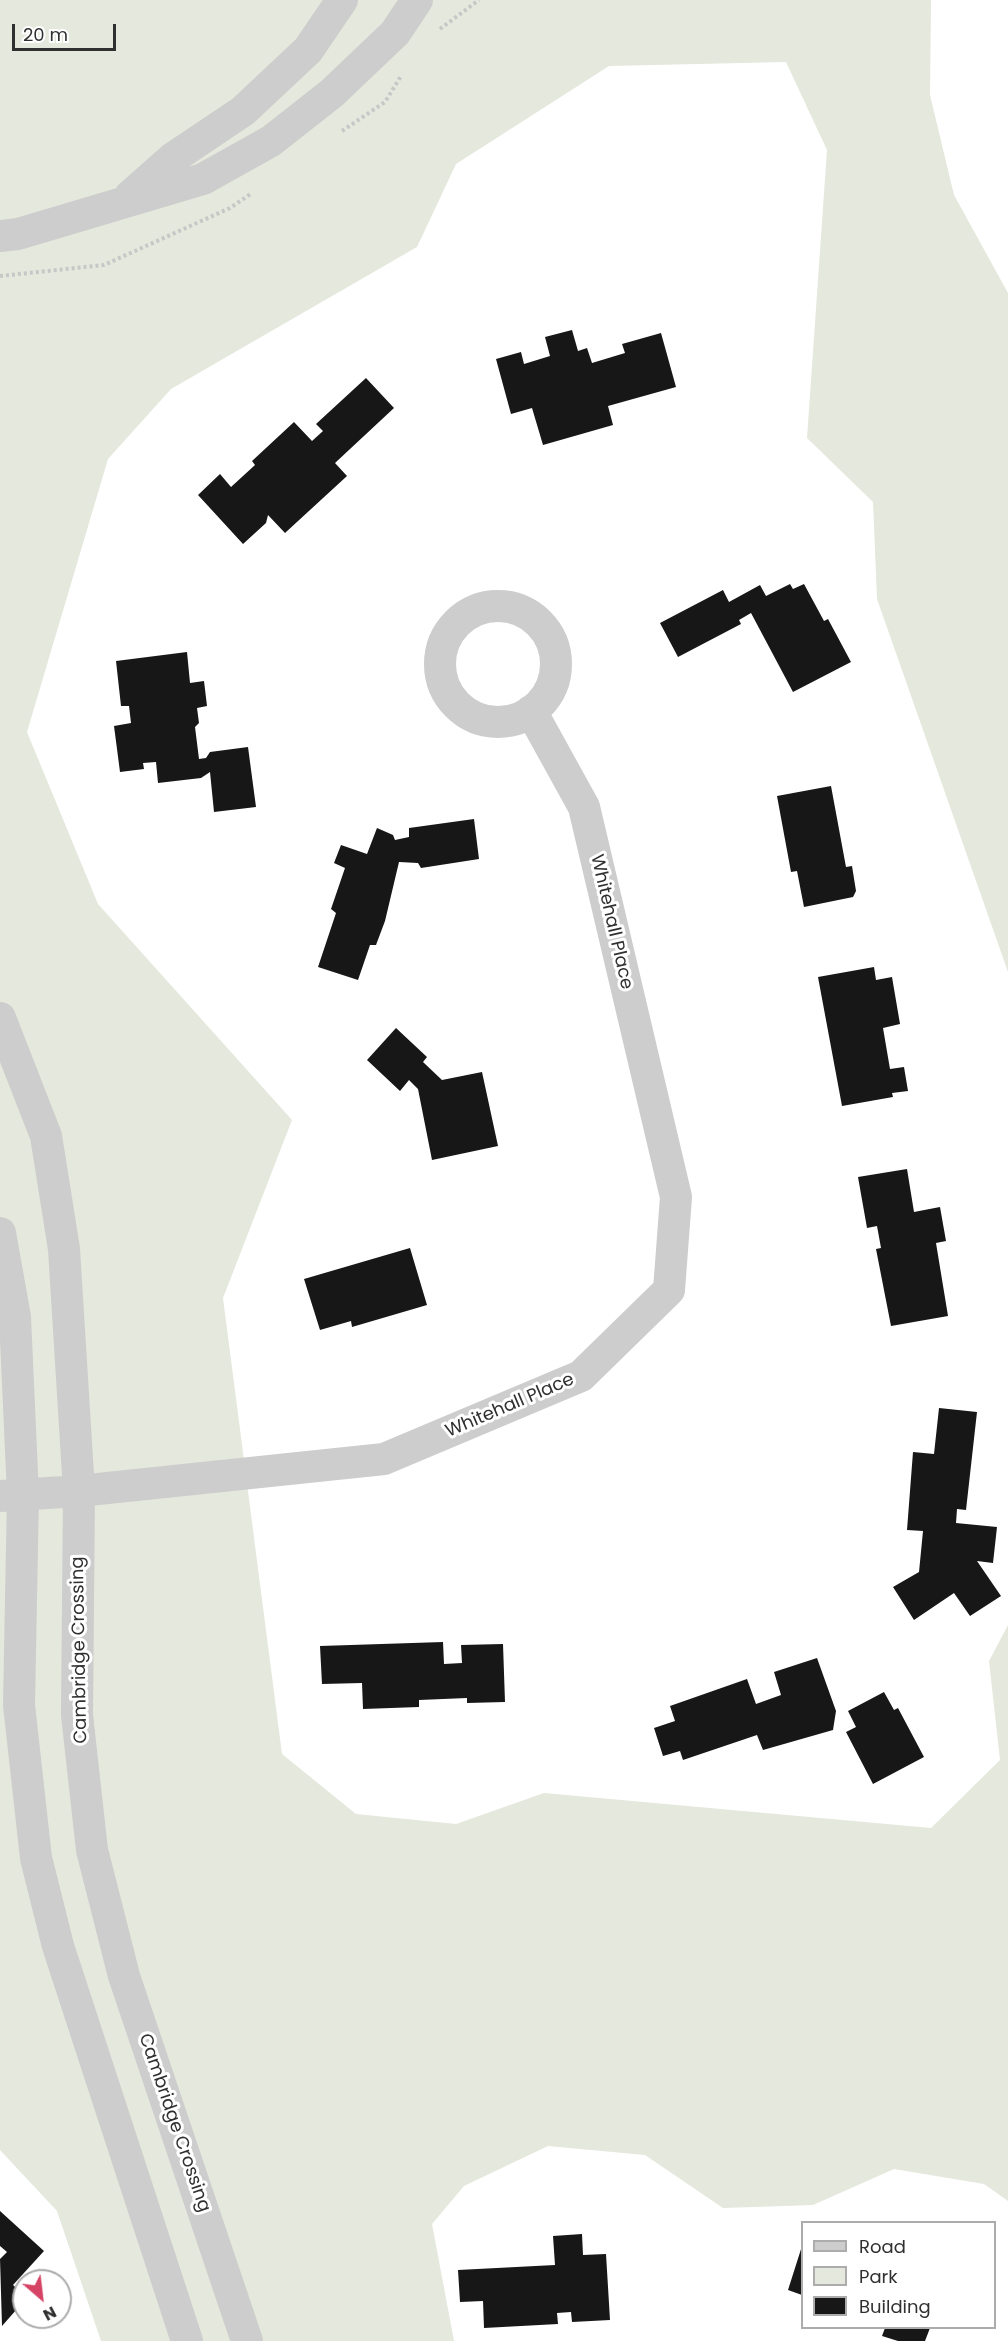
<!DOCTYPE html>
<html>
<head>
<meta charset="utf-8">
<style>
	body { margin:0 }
	#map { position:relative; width:1008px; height:2341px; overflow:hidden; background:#fff; font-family:Poppins,sans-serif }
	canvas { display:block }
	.legend { position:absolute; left:801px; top:2221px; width:195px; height:108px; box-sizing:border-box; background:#fff; border:2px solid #acacac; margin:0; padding:8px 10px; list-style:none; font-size:18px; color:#303030 }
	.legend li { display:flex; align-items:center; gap:12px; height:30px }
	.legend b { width:30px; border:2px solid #acacac }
	.north { position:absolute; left:12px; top:2269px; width:60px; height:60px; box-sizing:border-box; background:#fff; border:2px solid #acacac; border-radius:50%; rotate:152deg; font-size:16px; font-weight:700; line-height:24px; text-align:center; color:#303030 }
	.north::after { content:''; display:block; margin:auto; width:21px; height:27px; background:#d54365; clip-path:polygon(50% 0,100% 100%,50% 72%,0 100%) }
	.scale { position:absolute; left:12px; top:24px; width:104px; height:27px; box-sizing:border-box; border:3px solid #303030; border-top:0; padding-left:8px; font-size:18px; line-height:21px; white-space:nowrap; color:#303030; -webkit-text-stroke:4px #fff; paint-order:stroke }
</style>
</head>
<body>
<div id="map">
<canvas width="1008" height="2341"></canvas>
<ul class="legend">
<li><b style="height:8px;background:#cdcdcd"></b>Road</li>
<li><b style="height:16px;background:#e5e8dc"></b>Park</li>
<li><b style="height:16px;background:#171717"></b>Building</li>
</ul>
<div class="north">N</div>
<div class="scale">20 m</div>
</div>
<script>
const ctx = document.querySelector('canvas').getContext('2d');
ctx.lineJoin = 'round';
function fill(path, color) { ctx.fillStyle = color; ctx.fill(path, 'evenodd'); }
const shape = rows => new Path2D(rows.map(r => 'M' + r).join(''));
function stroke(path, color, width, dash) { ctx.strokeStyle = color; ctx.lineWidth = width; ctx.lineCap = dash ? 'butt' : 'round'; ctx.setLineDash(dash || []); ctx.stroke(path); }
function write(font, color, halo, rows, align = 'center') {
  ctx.font = font + ' Poppins,sans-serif'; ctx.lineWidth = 6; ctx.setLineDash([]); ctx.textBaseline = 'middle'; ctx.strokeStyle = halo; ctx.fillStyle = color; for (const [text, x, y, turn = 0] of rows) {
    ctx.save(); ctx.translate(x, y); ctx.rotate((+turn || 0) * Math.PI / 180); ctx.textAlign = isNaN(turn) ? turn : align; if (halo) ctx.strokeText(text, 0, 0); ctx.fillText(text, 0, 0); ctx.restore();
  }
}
const green = shape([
	[0,0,931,0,930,95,954,195,1008,293,1008,972,877,599,873,502,807,438,827,150,786,62,609,66,456,164,417,247,171,389,108,459,27,732,98,904,292,1120,223,1298,282,1754,356,1814,456,1824,544,1793,931,1828,1000,1760,989,1661,1008,1625,1008,2201,984,2184,894,2169,813,2205,723,2208,645,2155,548,2146,464,2186,432,2224,454,2341,101,2341,57,2211,0,2150]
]);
const building = shape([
	[572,330,578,351,587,348,592,363,625,353,622,344,661,333,676,387,608,406,613,425,543,445,532,408,511,414,496,359,521,352,524,364,550,356,545,337],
	[366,378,394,408,335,463,347,476,285,533,268,515,266,523,243,544,198,495,220,474,231,487,255,465,252,461,294,422,312,441,323,431,316,424],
	[790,584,793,589,804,584,824,621,828,619,851,662,793,692,751,613,739,620,741,624,678,657,660,623,723,590,729,602,760,585,766,596],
	[187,652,190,683,204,681,207,706,197,708,199,723,195,727,199,759,206,758,210,752,248,747,256,807,214,812,210,772,201,778,158,783,156,762,143,763,144,769,120,772,114,726,131,723,129,706,121,706,116,661],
	[831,786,846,867,852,866,856,891,853,897,804,907,797,871,791,872,777,796],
	[474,819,479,859,421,868,418,863,399,862,385,921,376,945,370,945,358,980,318,967,336,913,331,909,345,868,334,863,341,845,367,854,377,828,393,835,395,840,409,837,409,828],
	[874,967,876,980,892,977,900,1024,883,1028,890,1069,904,1067,908,1091,892,1093,893,1097,842,1106,818,977],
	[396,1028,427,1057,423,1062,442,1080,482,1072,498,1146,432,1160,418,1089,409,1080,400,1091,367,1060],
	[907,1169,914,1212,940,1207,946,1241,936,1243,948,1316,891,1326,876,1249,881,1248,877,1226,867,1228,858,1177],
	[410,1248,427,1305,352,1327,351,1321,320,1330,304,1279],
	[939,1408,977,1412,966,1510,957,1509,956,1523,997,1527,993,1563,977,1561,1001,1596,970,1616,954,1593,914,1620,893,1587,919,1572,923,1531,907,1530,913,1452,934,1454],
	[443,1642,444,1664,462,1663,461,1645,503,1644,505,1702,467,1703,467,1698,419,1700,419,1707,363,1709,362,1683,322,1684,320,1646],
	[817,1658,836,1711,833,1730,763,1750,757,1735,683,1760,680,1751,663,1756,654,1728,675,1721,670,1706,747,1679,756,1704,781,1695,774,1672],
	[884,1692,894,1710,898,1708,924,1757,873,1784,846,1732,856,1727,848,1711],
	[0,2211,44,2251,13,2285,24,2295,24,2301,2,2326,0,2259,7,2252,0,2246],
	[582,2234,583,2255,606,2254,610,2320,572,2322,571,2312,557,2313,558,2324,484,2328,483,2301,460,2302,458,2270,555,2265,553,2236],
	[802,2246,802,2295,788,2290],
	[885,2328,930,2328,925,2341,898,2341,882,2336]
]);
const path = shape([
	[440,29,479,0],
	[342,131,385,102,401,76],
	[0,276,104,265,230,208,252,193]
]);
const minor = shape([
	[130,196,173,158,243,111,308,50,342,0],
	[0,236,18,234,203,179,271,141,332,93,395,33,417,0],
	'440 664a58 58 0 1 1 116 0a58 58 0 1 1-116 0Z',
	[0,1018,46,1136,64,1249,79,1491,77,1715,92,1850,124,1976,247,2341],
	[0,1233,15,1317,23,1495,19,1705,36,1858,58,1946,187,2341],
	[0,1496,79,1491,384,1459,581,1376,669,1290,676,1197,584,807,531,711]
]);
const streetNames = [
	["Whitehall Place",611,922,77],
	["Whitehall Place",510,1406,-23],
	["Cambridge Crossing",80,1650,-91],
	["Cambridge Crossing",174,2123,71]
];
fill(green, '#e5e8dc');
fill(building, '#171717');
stroke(path, '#c7c7c7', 4, [3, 3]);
stroke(minor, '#cdcdcd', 32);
write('18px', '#303030', '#fff', streetNames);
</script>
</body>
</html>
